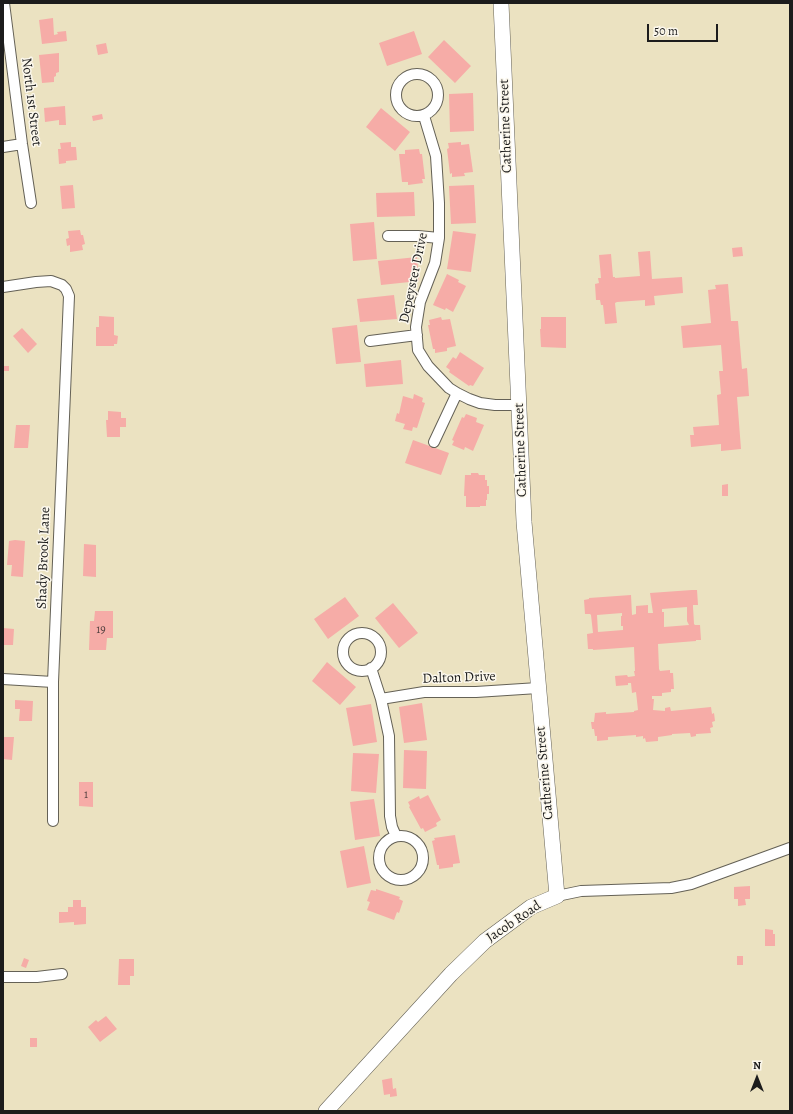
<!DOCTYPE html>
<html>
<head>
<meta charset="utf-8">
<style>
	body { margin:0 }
	#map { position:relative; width:793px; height:1114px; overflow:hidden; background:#ebe2c1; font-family:Alegreya,serif }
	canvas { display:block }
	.frame { position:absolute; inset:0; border:4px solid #1c1c1c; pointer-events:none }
	.north { position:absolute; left:737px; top:1058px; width:40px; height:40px; -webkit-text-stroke:3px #fbf7ec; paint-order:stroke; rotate:0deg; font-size:11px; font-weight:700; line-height:16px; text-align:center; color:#1c1c1c }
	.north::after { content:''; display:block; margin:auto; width:14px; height:18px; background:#1c1c1c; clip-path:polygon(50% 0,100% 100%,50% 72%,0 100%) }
	.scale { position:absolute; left:647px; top:24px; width:71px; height:18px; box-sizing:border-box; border:2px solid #1c1c1c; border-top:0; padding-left:5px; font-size:12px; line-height:14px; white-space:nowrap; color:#1c1c1c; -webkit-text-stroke:3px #fbf7ec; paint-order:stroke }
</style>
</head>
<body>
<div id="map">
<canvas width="793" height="1114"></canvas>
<div class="frame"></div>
<div class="north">N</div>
<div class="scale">50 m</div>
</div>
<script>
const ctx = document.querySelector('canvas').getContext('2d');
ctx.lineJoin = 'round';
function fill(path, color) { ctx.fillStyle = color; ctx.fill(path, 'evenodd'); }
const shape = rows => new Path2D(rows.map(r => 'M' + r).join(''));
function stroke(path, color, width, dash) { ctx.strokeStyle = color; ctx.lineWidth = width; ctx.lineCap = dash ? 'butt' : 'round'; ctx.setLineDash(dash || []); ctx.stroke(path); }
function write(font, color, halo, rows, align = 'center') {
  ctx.font = font + ' Alegreya,serif'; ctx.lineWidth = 3; ctx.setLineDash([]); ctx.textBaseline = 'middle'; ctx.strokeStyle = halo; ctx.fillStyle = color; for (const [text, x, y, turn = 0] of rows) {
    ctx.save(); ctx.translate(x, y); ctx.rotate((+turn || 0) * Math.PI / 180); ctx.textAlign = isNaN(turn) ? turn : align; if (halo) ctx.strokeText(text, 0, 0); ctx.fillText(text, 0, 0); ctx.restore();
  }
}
const building = shape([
	[53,18,54,35,58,34,57,32,66,31,67,41,42,44,39,20],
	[414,31,422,54,387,66,379,43],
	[444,40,471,66,455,83,428,57],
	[106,43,108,53,98,55,96,45],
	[59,53,59,72,56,73,56,76,54,77,54,82,42,83,39,55],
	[473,93,474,131,450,132,449,94],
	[65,106,66,125,59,125,59,120,45,122,44,108],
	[381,108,410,132,395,151,366,127],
	[102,114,103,119,93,121,92,116],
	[71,142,71,147,76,147,77,160,66,161,66,163,59,164,58,149,61,149,60,143],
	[461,142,461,145,469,144,473,172,464,173,465,176,452,177,452,173,450,174,447,149,449,148,448,143],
	[419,149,420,154,422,154,425,179,422,179,423,183,408,185,408,182,402,182,399,154,405,154,405,150],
	[73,185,75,208,62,209,60,186],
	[474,185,476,223,451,224,449,186],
	[414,192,415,216,377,217,376,193],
	[374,222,377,259,353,261,350,224],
	[80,230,81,235,83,235,85,244,82,245,83,250,70,252,70,245,67,246,66,239,69,238,68,231],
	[453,231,476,234,471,272,447,269],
	[742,247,743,256,733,257,732,248],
	[650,251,652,279,682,277,683,293,654,296,655,305,645,306,645,300,617,302,615,303,617,323,605,324,603,305,601,305,600,300,596,300,595,284,599,283,598,278,601,278,599,255,611,254,613,277,615,277,615,278,640,276,638,252],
	[417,257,419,281,381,285,378,261],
	[447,274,459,280,458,282,466,286,453,312,446,308,445,310,433,305],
	[728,284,731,321,738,321,742,369,747,368,749,396,737,397,741,449,721,451,721,444,691,447,690,435,694,435,693,427,719,425,717,395,721,394,719,371,723,371,721,345,683,348,681,326,711,323,708,290,716,289,715,285],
	[394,295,397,319,360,322,357,299],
	[99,316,114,317,114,335,118,336,117,344,114,344,114,346,96,346,96,327,99,327],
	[441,317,442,320,450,319,456,346,447,348,447,351,435,353,435,349,433,349,428,325,430,325,429,320],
	[541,317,566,317,566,348,541,347,540,329,541,329],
	[357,325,361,362,336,364,332,328],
	[22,328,37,344,28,353,13,336],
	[460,352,484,368,473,386,470,385,469,386,449,372,450,370,446,367,453,357,456,359],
	[401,360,403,384,366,387,364,364],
	[3,366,9,366,9,371,3,371],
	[414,394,423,398,422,402,425,403,417,428,413,427,412,431,403,429,405,424,395,421,397,413,399,414,403,396,413,399],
	[108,411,121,412,121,418,126,418,126,427,120,427,120,437,107,437,106,420,108,420],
	[466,414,477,418,476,422,484,425,473,451,465,447,464,450,452,445,454,441,452,440,462,417,464,418],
	[16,425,30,425,28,448,14,448],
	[413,440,449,453,441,475,405,463],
	[471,473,478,473,479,475,485,475,485,480,487,480,487,486,489,486,489,494,487,494,487,500,486,500,486,506,480,506,480,507,466,507,466,496,464,496,465,475,471,475],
	[728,484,728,496,722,496,722,485],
	[15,540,25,541,23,577,11,576,12,565,7,565,9,541],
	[84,544,96,545,96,577,83,576],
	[692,590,697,590,698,605,693,605,693,607,694,624,695,625,700,625,701,640,696,640,696,641,658,644,659,669,660,671,670,670,670,673,673,673,674,689,671,689,671,692,662,693,662,696,652,696,652,699,654,699,653,710,665,711,665,708,670,707,671,711,711,707,712,714,714,713,715,721,712,722,713,727,710,728,711,733,696,734,696,736,691,737,690,733,672,734,672,735,658,737,658,741,646,742,645,738,643,739,643,736,636,737,636,735,608,737,608,740,597,741,597,736,595,736,594,729,592,729,591,722,594,722,595,713,606,712,606,714,634,712,634,711,638,710,636,692,632,693,631,683,628,683,628,685,616,686,615,676,627,675,628,677,635,676,634,671,635,671,634,647,593,650,593,649,588,649,587,634,593,633,591,615,590,614,585,614,584,600,589,599,589,598,631,595,632,615,636,614,636,606,648,605,648,613,653,613,650,593],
	[687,607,687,621,689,625,664,627,664,612,662,612,662,609],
	[622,613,622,616,621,616,621,626,623,626,623,630,598,632,597,615],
	[345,597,359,616,328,639,314,619],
	[393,603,418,633,399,648,375,618],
	[95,611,113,611,113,638,107,638,106,650,89,650,90,621,94,621],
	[3,628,14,629,13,645,3,645],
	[327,662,356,687,340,705,312,681],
	[15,700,33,701,32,721,19,721,20,709,15,709],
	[422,703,427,740,404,743,399,707],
	[371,704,377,742,353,746,346,708],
	[3,737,14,737,12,760,3,759],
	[404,750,427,751,426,789,403,788],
	[353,753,379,754,376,793,351,791],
	[79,782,93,782,93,807,79,806],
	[428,795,441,820,436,823,437,826,425,832,423,828,421,829,409,807,410,806,408,802,419,796,420,799],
	[374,799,380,836,355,840,350,802],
	[455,835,460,863,453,864,453,867,439,869,439,865,437,865,432,841,435,840,434,838],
	[364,846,371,883,347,888,340,851],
	[750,886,750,899,745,899,746,905,738,906,738,899,734,899,734,887],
	[376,889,400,897,399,899,403,901,399,913,397,912,394,920,367,910,370,902,367,901,371,890,376,891],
	[73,900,81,900,81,907,86,907,86,924,74,925,74,922,59,923,59,912,68,912,68,907,73,907],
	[765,929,773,930,773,934,775,934,775,946,765,946],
	[737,956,743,956,743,965,737,965],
	[24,958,29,960,26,968,21,966],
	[119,959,134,959,134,976,130,976,130,985,118,985],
	[106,1016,117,1029,100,1042,88,1027,96,1020,98,1022],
	[30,1038,37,1038,37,1047,30,1047],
	[392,1078,393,1089,396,1088,397,1096,390,1097,390,1094,384,1095,382,1080]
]);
const street = shape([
	[4,3,22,144,31,203],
	'396 95a21 21 0 1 1 42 0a21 21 0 1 1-42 0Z',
	[424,116,436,156,439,203,439,238,435,263,420,302,416,327,418,350,428,366,449,388,457,393,469,399,480,403,495,405,519,405],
	[3,147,22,144],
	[388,236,418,236,439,238],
	[3,287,36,282,51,281,62,285,66,289,69,296,53,682,53,821],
	[370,341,417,335],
	[434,442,457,393],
	'343 652a19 19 0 1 1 38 0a19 19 0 1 1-38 0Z',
	[371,668,381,699,389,736,390,816,392,827,396,836],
	[3,679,53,682],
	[381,699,424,692,476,692,538,688],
	'379 858a22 22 0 1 1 44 0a22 22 0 1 1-44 0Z',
	[557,896,581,891,671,888,691,884,790,848],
	[3,977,37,977,62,974]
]);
const secondary = shape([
	[326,1111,451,974,485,941,531,907,557,896,524,522,501,3]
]);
const numberNames = [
	["19",101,630],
	["1",86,795]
];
const streetNames = [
	["North 1st Street",31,102,83],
	["Catherine Street",506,126,-92],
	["Depeyster Drive",414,278,-78],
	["Catherine Street",521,450,-92],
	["Shady Brook Lane",44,558,-88],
	["Dalton Drive",459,678,-2],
	["Catherine Street",545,773,-95],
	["Jacob Road",514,922,-34]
];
fill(building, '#f6aca7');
stroke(street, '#646156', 12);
stroke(secondary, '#646156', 16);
stroke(street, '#fff', 10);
stroke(secondary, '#fff', 15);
write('12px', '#52403f', null, numberNames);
write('14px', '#1c1c1c', '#fbf7ec', streetNames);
</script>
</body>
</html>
